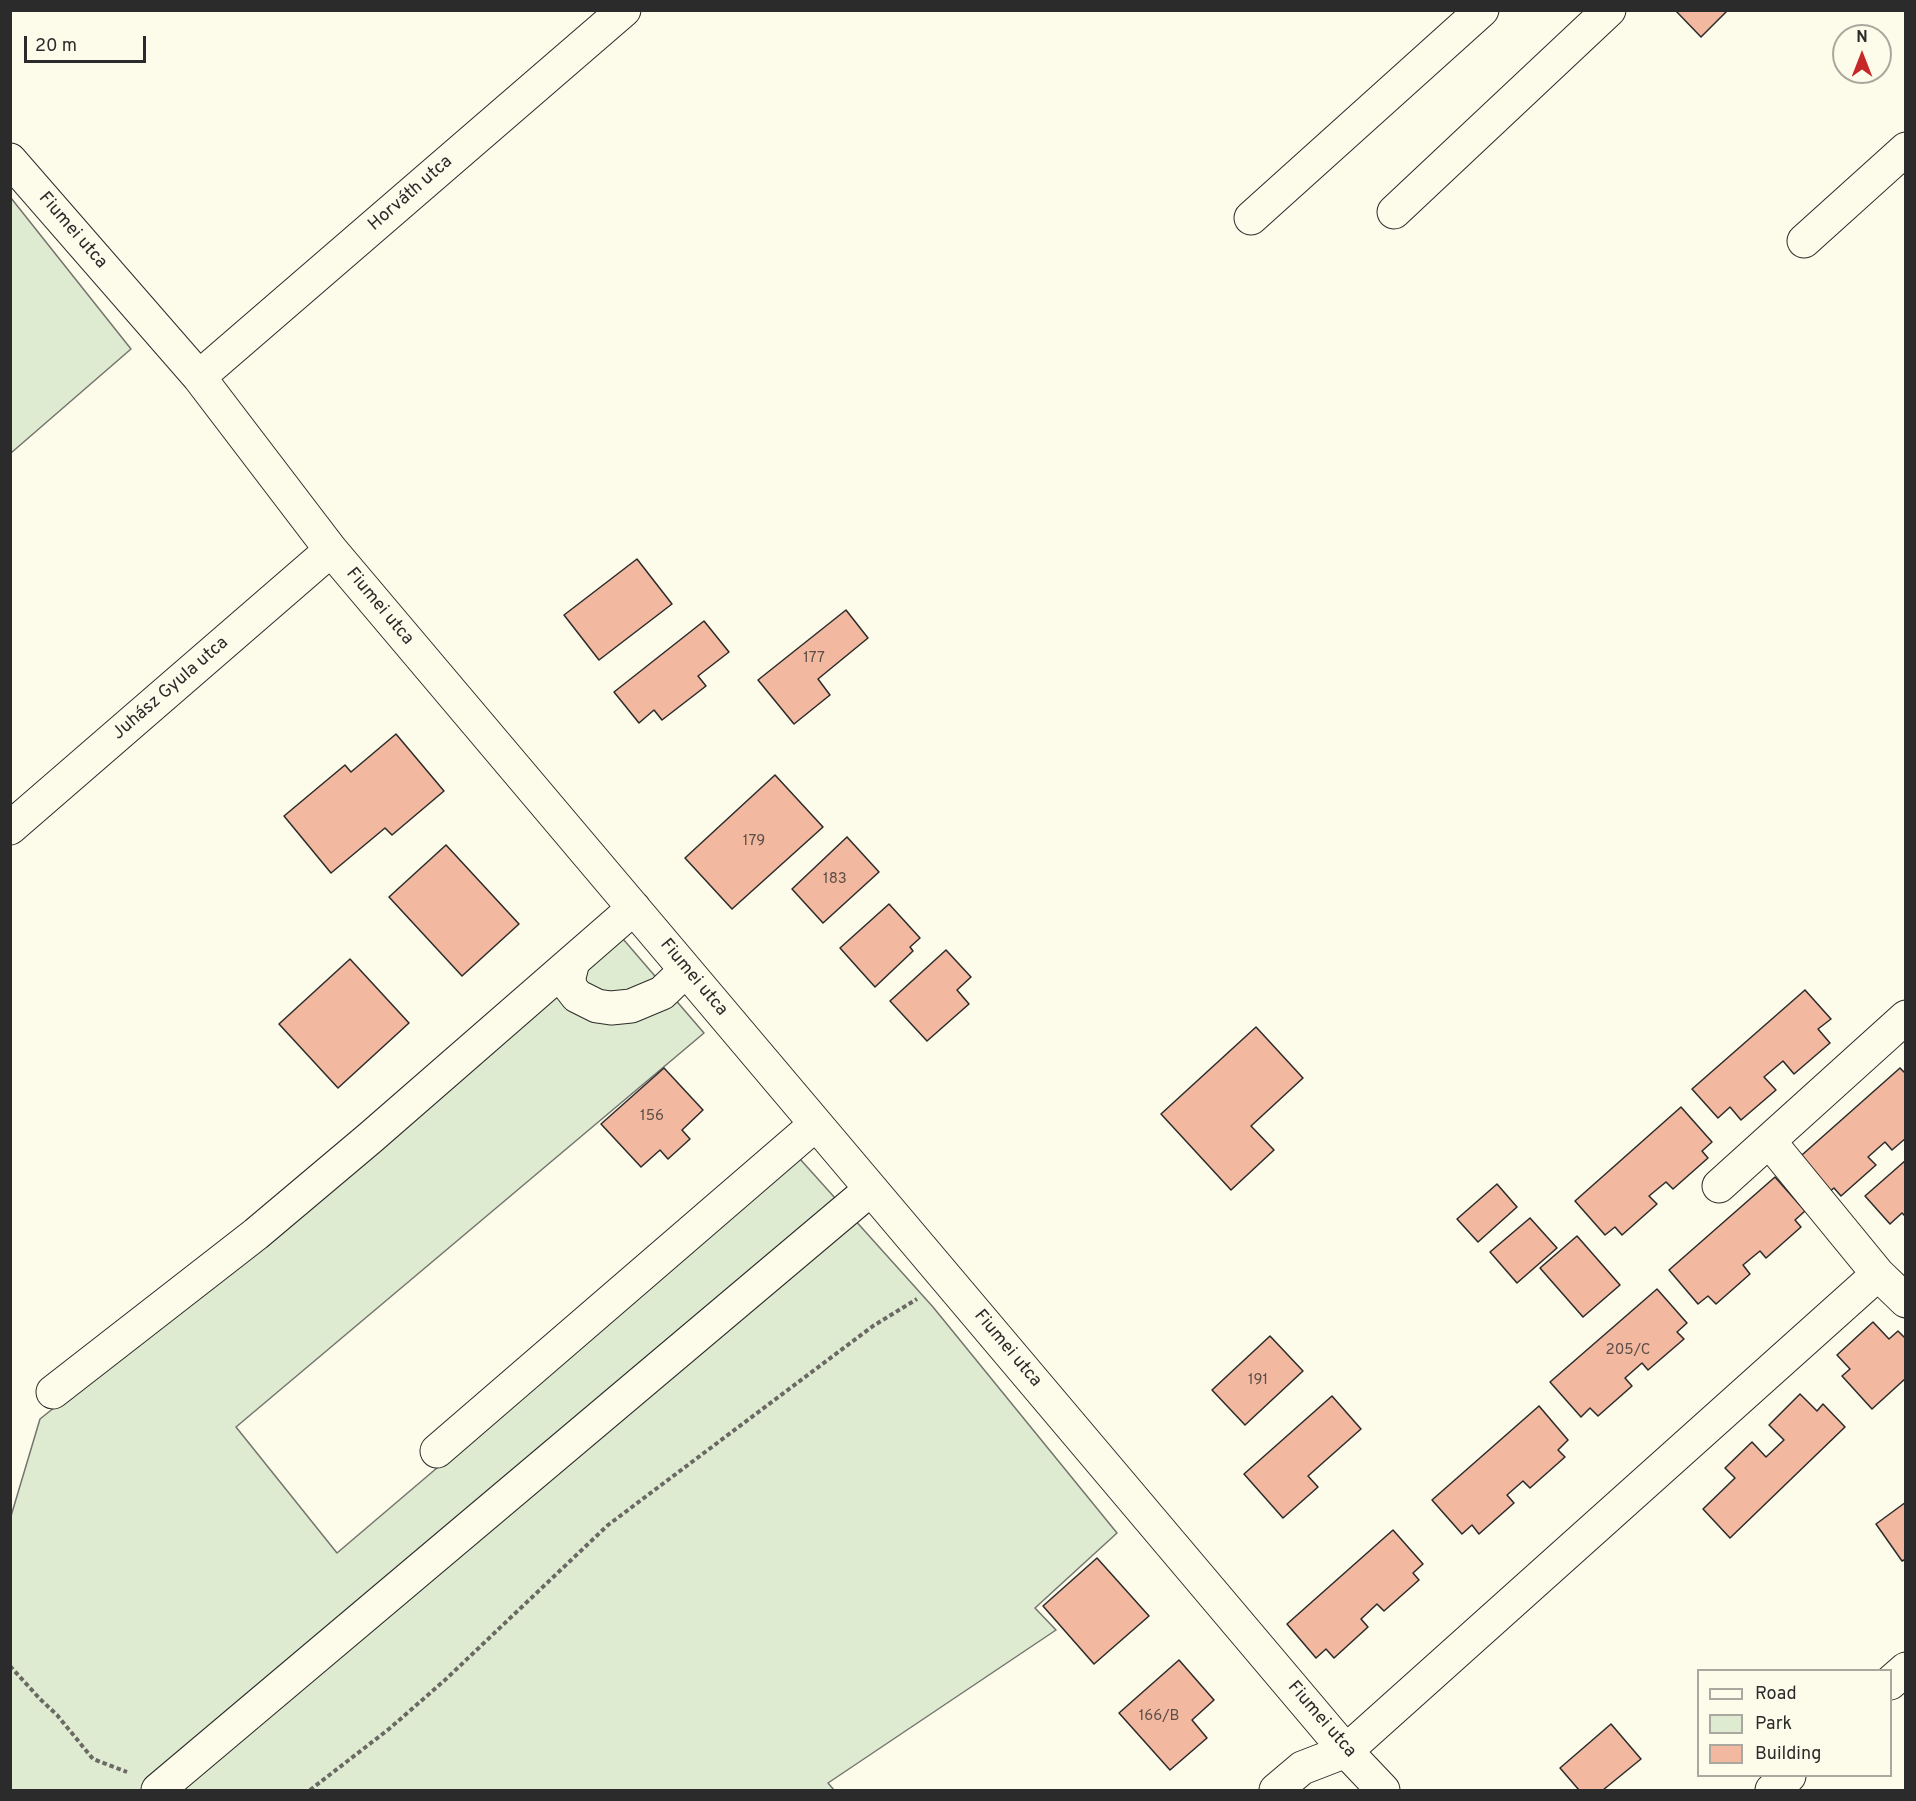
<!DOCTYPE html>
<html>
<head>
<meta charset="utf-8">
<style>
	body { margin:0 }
	#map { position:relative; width:1916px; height:1801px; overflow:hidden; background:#fdfbea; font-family:Overpass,sans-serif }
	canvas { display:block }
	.frame { position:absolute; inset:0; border:12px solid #2b2b2b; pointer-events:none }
	.legend { position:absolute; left:1697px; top:1669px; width:195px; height:108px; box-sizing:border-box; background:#fdfbea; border:2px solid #a9a89e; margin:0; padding:8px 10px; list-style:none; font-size:18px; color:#2b2b2b }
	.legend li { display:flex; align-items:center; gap:12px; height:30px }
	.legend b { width:30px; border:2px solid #a9a89e }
	.north { position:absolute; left:1832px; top:24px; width:60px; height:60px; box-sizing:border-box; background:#fdfbea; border:2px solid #a9a89e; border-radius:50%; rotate:0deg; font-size:16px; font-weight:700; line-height:24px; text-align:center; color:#2b2b2b }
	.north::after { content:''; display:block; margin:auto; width:21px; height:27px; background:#c62828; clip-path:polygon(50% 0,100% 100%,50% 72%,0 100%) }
	.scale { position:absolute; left:24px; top:36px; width:122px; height:27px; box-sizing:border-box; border:3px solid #2b2b2b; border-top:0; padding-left:8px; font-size:18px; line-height:21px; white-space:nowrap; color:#2b2b2b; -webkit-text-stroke:4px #fdfbea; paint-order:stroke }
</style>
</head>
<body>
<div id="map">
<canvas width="1916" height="1801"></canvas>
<div class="frame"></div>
<ul class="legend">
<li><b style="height:8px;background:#fdfbea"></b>Road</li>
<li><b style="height:16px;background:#deebd1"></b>Park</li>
<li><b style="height:16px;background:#f2b8a0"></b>Building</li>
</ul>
<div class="north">N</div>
<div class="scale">20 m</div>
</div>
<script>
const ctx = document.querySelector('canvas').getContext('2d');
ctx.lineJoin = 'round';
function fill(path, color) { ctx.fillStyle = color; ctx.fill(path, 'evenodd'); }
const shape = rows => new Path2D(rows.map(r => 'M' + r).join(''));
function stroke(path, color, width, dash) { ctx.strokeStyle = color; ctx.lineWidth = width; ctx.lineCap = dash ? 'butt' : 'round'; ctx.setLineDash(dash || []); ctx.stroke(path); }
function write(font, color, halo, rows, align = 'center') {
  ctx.font = font + ' Overpass,sans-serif'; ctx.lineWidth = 4.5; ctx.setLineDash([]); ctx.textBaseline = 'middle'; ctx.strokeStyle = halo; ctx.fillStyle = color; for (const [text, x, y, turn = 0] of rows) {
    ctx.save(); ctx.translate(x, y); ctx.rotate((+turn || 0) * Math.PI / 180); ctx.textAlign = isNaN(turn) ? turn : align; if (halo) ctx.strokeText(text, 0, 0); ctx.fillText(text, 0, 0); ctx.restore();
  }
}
const green = shape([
	[11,198,131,349,11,453,10,453,11,198],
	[617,932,704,1033,236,1427,337,1553,800,1159,933,1307,1117,1533,1035,1608,1056,1630,828,1783,834,1790,11,1790,11,1516,40,1419,308,1204,617,932]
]);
const building = shape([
	[1675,10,1728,10,1701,37,1675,10],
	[637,559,672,604,599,660,564,615,637,559],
	[846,610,868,638,818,679,830,695,794,724,758,680,846,610],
	[704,621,729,652,698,676,706,686,662,720,654,710,639,723,614,692,704,621],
	[396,734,444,791,392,835,385,828,331,873,284,816,345,765,351,772,396,734],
	[775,775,823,827,732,909,685,858,775,775],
	[847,837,879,872,823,923,792,889,847,837],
	[446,845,519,924,462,976,389,897,446,845],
	[889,904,920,938,910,947,913,951,875,987,840,948,889,904],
	[946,950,971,977,957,990,969,1004,927,1041,890,1001,946,950],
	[350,959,409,1023,338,1088,279,1024,350,959],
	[1805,990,1831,1019,1818,1029,1830,1043,1794,1074,1783,1061,1764,1077,1776,1090,1741,1120,1730,1107,1718,1118,1692,1089,1805,990],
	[1256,1027,1303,1078,1251,1126,1274,1150,1231,1190,1161,1114,1256,1027],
	[664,1068,703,1110,682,1130,690,1139,668,1159,660,1150,641,1167,601,1124,664,1068],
	[1900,1068,1906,1074,1906,1138,1892,1150,1885,1142,1868,1157,1876,1165,1841,1196,1834,1188,1824,1196,1794,1162,1900,1068],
	[1681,1107,1712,1142,1702,1151,1708,1158,1673,1189,1666,1182,1649,1196,1657,1204,1622,1235,1615,1227,1605,1235,1575,1201,1681,1107],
	[1906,1160,1906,1217,1902,1213,1890,1224,1865,1196,1906,1160],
	[1775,1177,1805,1211,1795,1220,1801,1227,1766,1258,1760,1251,1743,1265,1750,1274,1716,1304,1708,1296,1698,1304,1669,1270,1775,1177],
	[1497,1184,1517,1207,1478,1242,1457,1219,1497,1184],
	[1530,1218,1557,1248,1517,1283,1490,1252,1530,1218],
	[1577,1236,1620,1285,1583,1317,1540,1268,1577,1236],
	[1657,1289,1687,1323,1677,1332,1684,1339,1648,1370,1642,1363,1625,1378,1632,1386,1598,1416,1590,1408,1581,1417,1550,1382,1657,1289],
	[1873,1322,1889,1339,1898,1331,1906,1339,1906,1378,1872,1409,1842,1376,1850,1369,1837,1355,1873,1322],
	[1270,1336,1303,1371,1245,1425,1212,1390,1270,1336],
	[1800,1394,1817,1411,1823,1404,1845,1427,1730,1538,1703,1509,1735,1478,1725,1468,1752,1442,1766,1457,1784,1440,1769,1425,1800,1394],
	[1332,1396,1361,1429,1308,1476,1318,1487,1283,1518,1244,1474,1332,1396],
	[1539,1406,1568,1440,1558,1450,1565,1457,1530,1488,1523,1481,1507,1495,1514,1503,1479,1534,1472,1525,1462,1534,1432,1500,1539,1406],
	[1906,1502,1906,1559,1902,1561,1876,1524,1906,1502],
	[1393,1530,1423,1564,1413,1573,1419,1580,1384,1611,1377,1604,1361,1619,1368,1627,1334,1658,1326,1649,1316,1658,1287,1624,1393,1530],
	[1097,1558,1149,1616,1094,1664,1043,1606,1097,1558],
	[1179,1660,1214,1700,1192,1720,1207,1738,1170,1770,1119,1713,1179,1660],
	[1611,1724,1641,1759,1603,1790,1579,1790,1560,1768,1611,1724]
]);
const path = shape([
	[10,1666,40,1699,57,1715,93,1759,127,1772],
	[310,1790,389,1729,445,1680,608,1525,873,1326,917,1299]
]);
const minor = shape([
	[10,160,199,377,331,550,1346,1751,1383,1790],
	[1394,212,1609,10],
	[1251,218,1482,10],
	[1804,241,1906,149],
	[199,377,624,10],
	[10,828,331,550],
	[573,962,569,977,570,987,577,996,597,1006,611,1008,631,1006,662,993,686,970],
	[1769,1141,1878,1274],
	[1719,1186,1906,1017],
	[53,1392,256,1234,370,1138,634,908],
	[437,1451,816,1124],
	[1890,1683,1906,1669],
	[158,1790,871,1189],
	[1276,1790,1302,1768,1346,1751,1878,1274,1906,1301],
	[1772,1790,1789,1776]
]);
const numberNames = [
	["177",814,659],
	["179",754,842],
	["183",835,880],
	["156",652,1117],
	["205/C",1628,1351],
	["191",1258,1381],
	["166/B",1159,1717]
];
const streetNames = [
	["Horváth utca",411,194,-41],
	["Fiumei utca",72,231,49],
	["Fiumei utca",379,607,50],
	["Juhász Gyula utca",171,689,-41],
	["Fiumei utca",693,978,50],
	["Fiumei utca",1007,1349,50],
	["Fiumei utca",1321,1720,49]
];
fill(green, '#deebd1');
stroke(green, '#74746e', 1.5);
fill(building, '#f2b8a0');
stroke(building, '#2b2b2b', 1.5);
stroke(minor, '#2b2b2b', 35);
stroke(path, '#6a6964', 4, [4.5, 3]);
stroke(minor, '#fdfbea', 33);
write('15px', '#5d4e48', null, numberNames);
write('18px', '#2b2b2b', '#fdfbea', streetNames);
</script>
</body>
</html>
